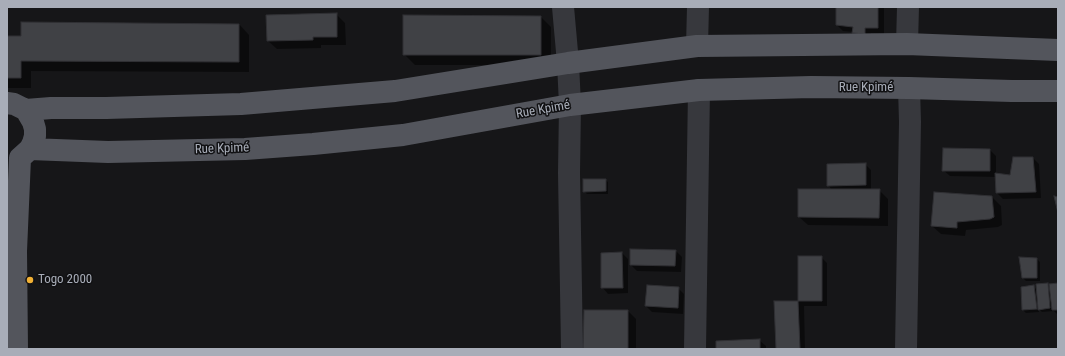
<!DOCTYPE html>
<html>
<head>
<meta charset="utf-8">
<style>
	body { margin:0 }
	#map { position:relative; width:1065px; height:356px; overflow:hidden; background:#161618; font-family:"Roboto Condensed",sans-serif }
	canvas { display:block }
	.frame { position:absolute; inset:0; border:8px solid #a8adb8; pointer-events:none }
</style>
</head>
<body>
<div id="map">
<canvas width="1065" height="356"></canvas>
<div class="frame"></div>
</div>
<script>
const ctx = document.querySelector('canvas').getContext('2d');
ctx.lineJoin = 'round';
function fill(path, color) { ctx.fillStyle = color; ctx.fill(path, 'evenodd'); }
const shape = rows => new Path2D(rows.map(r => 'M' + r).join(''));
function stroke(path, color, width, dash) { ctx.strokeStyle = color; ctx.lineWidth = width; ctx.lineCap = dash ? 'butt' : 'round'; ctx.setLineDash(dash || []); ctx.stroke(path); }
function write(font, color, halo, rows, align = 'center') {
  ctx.font = font + ' "Roboto Condensed",sans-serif'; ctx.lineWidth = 3; ctx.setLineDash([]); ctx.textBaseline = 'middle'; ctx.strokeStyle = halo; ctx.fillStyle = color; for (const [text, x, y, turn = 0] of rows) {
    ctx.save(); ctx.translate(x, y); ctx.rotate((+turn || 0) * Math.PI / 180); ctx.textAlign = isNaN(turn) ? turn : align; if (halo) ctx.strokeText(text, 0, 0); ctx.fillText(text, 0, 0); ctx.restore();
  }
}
const shadow = shape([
	[837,7,884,7,884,34,871,33,871,39,859,39,853,32,843,31,837,25],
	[336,14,345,23,346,45,321,45,321,48,277,49,268,41],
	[404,16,541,17,551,27,551,65,415,65,404,54],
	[239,24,249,35,249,72,31,71,31,88,7,88,7,37],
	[990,150,996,156,996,174,1011,176,1033,158,1039,164,1041,198,1003,199,997,193,996,177,950,176,943,170],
	[865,164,871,170,871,190,879,190,888,199,888,226,808,225,799,217,832,190,828,185],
	[605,180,608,182,608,194,587,194,584,191],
	[992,197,1001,206,1002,225,998,227,966,230,965,236,941,234,932,226],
	[676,251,682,257,681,272,637,271,631,265],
	[622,253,628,259,628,293,608,294,602,287],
	[799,257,821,257,827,263,827,306,804,306,805,349,777,349,775,302,799,302],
	[1021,258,1037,259,1040,262,1040,281,1026,281,1023,278],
	[1047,284,1049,285,1058,285,1058,315,1054,311,1042,312,1039,309,1039,312,1026,313,1023,310,1033,286,1037,290],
	[678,288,684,294,683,314,652,312,646,306],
	[628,311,636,319,636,349,584,349],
	[759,340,766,346,766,349,717,349]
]);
const building = shape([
	[836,7,878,7,878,28,865,28,865,34,852,33,853,27,836,25,836,7],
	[337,13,337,37,313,37,313,40,267,41,266,15,337,13],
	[403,15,541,16,541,55,403,55,403,15],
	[21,22,239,24,239,62,21,61,21,78,7,78,7,36,21,36,21,22],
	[943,148,990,149,990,171,942,171,943,148],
	[1013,157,1033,157,1036,192,996,193,995,173,1010,175,1013,157],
	[866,163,866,185,827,186,827,164,866,163],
	[583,179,606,179,606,191,583,192,583,179],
	[798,189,880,189,879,218,798,217,798,189],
	[934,192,992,196,994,217,990,219,957,222,957,228,931,226,934,192],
	[1054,196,1058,197,1058,213,1054,196],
	[630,249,676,250,675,266,630,265,630,249],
	[622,252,623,288,601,288,601,253,622,252],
	[798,256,822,256,822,301,798,301,798,256],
	[1019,257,1037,258,1037,278,1022,278,1019,257],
	[1048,283,1050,308,1038,310,1036,284,1048,283],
	[1058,283,1058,310,1052,310,1049,284,1058,283],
	[647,285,679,287,678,308,645,306,647,285],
	[1034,285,1037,309,1022,310,1021,287,1034,285],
	[774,301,798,301,800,349,776,349,774,301],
	[584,310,628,310,628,349,583,349,584,310],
	[760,339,760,349,716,349,716,341,760,339]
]);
const minor = shape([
	[563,7,568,63,570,105,569,173,572,349],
	[907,44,908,7],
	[697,46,698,7],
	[695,349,699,90],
	[906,349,910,122,909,88]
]);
const major = shape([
	[7,103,14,104,26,110,33,122,35,129,35,136,33,143,30,149,20,158],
	[26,110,51,108,106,108,241,104,395,91,568,63,697,46,907,44,1058,50],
	[30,149,108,152,245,149,313,144,403,135,570,105,699,90,811,87,909,88,1012,91,1058,91],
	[17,349,16,251,20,158]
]);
const markers = [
	[30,280,4,"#f2b134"]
];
const streetNames = [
	["Rue Kpimé",866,88],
	["Rue Kpimé",543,110,-10],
	["Rue Kpimé",222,149,-2]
];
const poiNames = [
	["Togo 2000",38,280]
];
fill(shadow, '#0007');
fill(building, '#404145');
stroke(building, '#303034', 1);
stroke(minor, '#37383d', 22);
stroke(major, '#53555c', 22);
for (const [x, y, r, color] of markers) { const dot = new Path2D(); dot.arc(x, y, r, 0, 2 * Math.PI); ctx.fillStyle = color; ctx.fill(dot); stroke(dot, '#111113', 1.5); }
write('13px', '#a8adb8', '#111113', streetNames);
write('13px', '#a8adb8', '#111113', poiNames, 'left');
</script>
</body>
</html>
